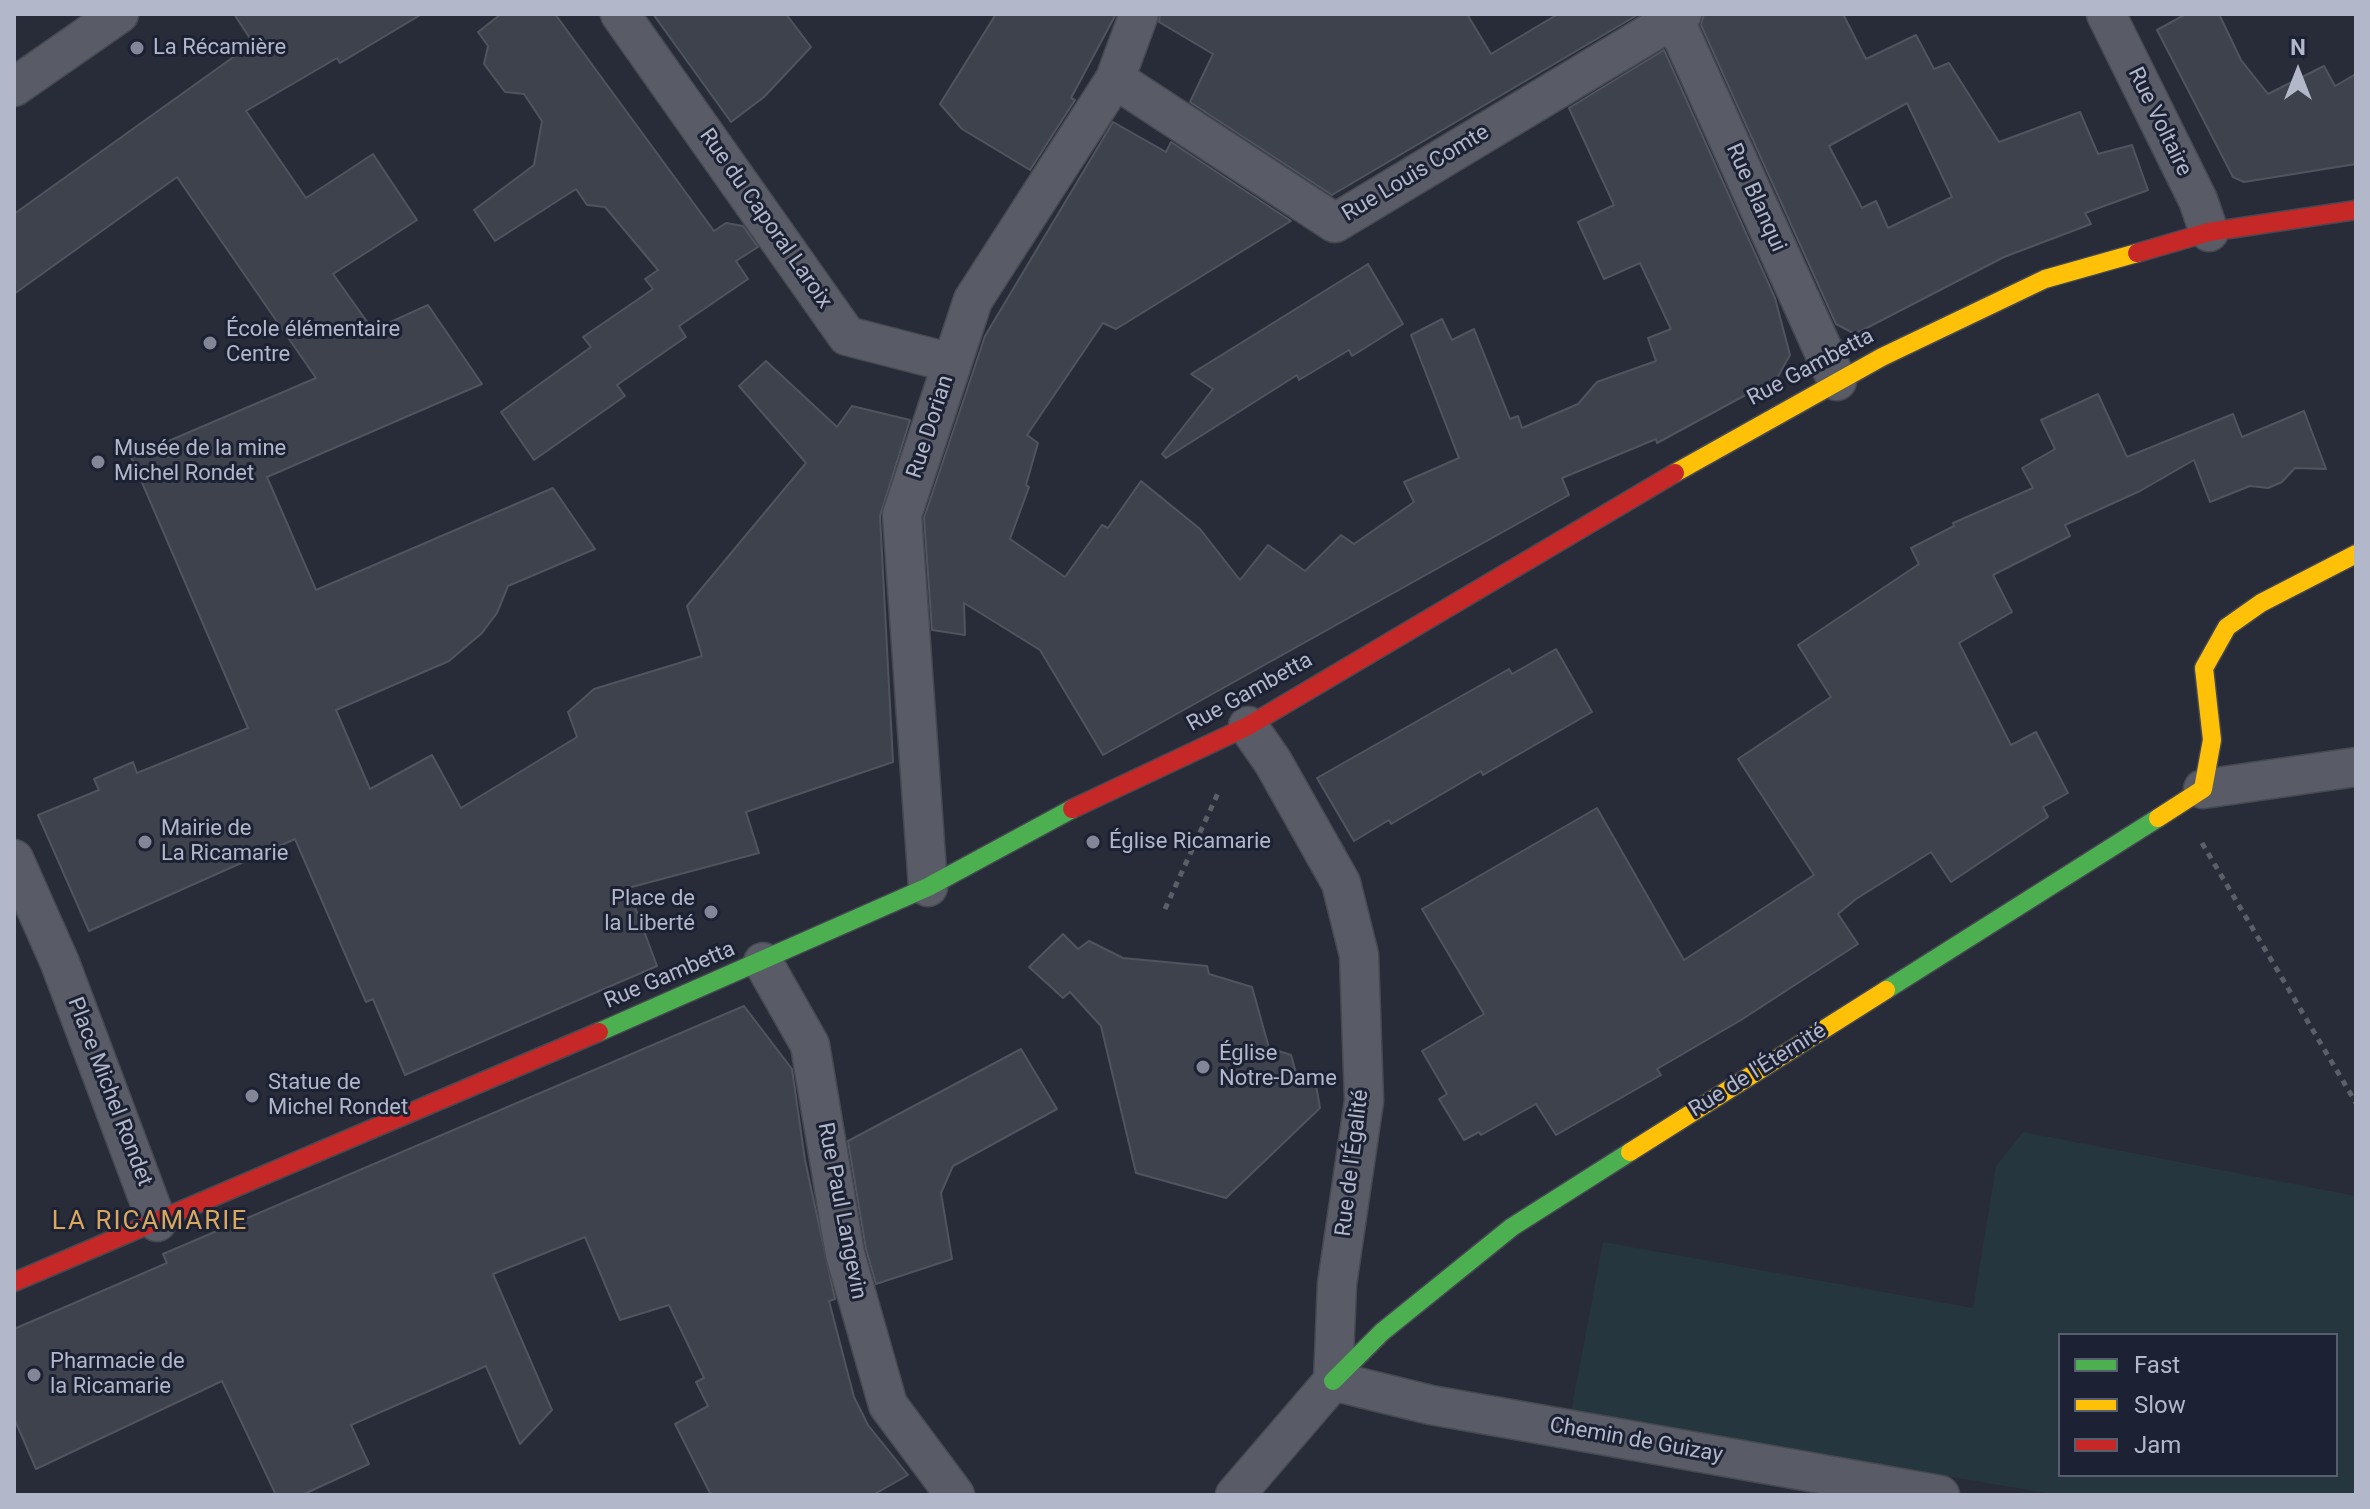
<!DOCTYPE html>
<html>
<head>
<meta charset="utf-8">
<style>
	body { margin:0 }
	#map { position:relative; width:2370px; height:1509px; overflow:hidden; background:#282c38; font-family:Roboto,sans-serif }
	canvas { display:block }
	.frame { position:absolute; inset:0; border:16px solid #b2b7c9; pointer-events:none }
	.legend { position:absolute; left:2058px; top:1333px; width:280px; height:144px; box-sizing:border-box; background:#1c2133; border:2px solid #585d6f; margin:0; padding:10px 14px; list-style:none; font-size:24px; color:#b2b7c9 }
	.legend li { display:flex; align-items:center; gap:16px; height:40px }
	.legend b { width:40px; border:2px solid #585d6f }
	.north { position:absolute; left:2258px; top:32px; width:80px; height:80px; -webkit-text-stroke:6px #1c2133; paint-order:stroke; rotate:0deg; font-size:22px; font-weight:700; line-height:32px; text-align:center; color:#b2b7c9 }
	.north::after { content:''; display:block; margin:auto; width:28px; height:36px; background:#b2b7c9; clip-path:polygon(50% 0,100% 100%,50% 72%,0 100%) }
</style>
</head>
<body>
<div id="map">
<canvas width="2370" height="1509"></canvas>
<div class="frame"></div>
<ul class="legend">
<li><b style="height:10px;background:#4caf50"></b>Fast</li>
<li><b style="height:10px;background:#ffc107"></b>Slow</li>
<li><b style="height:10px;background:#c62828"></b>Jam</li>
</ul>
<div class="north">N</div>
</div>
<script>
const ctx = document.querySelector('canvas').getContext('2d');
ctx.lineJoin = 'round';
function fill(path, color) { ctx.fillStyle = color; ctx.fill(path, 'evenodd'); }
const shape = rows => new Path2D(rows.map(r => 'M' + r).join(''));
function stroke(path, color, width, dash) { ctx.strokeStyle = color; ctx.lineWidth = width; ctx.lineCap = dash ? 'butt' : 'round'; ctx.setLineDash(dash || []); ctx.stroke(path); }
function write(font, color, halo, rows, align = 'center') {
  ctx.font = font + ' Roboto,sans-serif'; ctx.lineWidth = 6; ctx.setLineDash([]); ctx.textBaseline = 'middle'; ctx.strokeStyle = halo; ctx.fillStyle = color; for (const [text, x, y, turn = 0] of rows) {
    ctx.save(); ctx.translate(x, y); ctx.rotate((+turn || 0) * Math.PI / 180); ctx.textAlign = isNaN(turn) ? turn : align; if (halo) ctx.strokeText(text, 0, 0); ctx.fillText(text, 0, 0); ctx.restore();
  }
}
const green = shape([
	[2023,1132,2356,1196,2356,1495,2058,1495,1571,1412,1603,1242,1973,1308,1996,1166],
	[2060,1335,2336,1335,2336,1475,2060,1475]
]);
const building = shape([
	[234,14,422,14,340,63,337,58,246,111,306,198,373,154,417,220,333,274,373,330,428,305,482,384,267,477,316,590,553,488,595,549,508,586,497,613,482,633,449,661,336,710,370,789,432,755,461,808,577,737,568,712,594,689,702,656,687,606,806,463,739,386,766,361,837,427,852,406,910,420,880,516,893,762,746,812,759,853,628,888,657,966,405,1075,373,999,366,1002,295,839,89,931,38,815,99,790,94,779,133,762,137,773,248,728,131,457,316,378,177,177,14,294,14,214,253,43,234,14],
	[501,14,555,14,714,231,726,223,743,226,758,247,736,261,748,279,679,326,686,337,617,385,625,396,534,460,501,412,591,347,583,337,653,289,645,279,658,270,605,207,587,205,576,189,495,241,474,210,534,165,542,121,524,94,505,92,484,64,488,46,478,32,501,14],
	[653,14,786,14,811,47,764,97,731,122,653,14],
	[996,14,1116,14,1071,98,1075,100,1030,170,962,129,940,104,996,14],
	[1160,14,1467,14,1491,54,1558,14,1639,14,1332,195,1190,102,1213,54,1159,22,1160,14],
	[1704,14,1843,14,1866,59,1916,35,1934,69,1949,63,1999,142,2080,112,2098,154,2132,145,2148,190,2085,213,2091,224,2004,257,1855,334,1836,324,1701,25,1704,14],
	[1907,103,1952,197,1888,228,1876,201,1862,208,1829,146,1907,103],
	[2186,14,2219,14,2241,60,2268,94,2324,66,2335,86,2356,74,2356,164,2244,182,2233,177,2157,30,2186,14],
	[1664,50,1775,298,1790,355,1777,378,1657,443,1656,439,1562,478,1569,495,1103,755,1040,650,964,603,965,635,932,630,924,518,985,336,1113,122,1166,152,1171,142,1291,221,1116,329,1103,323,1027,435,1038,443,1026,485,1029,487,1010,539,1065,577,1102,525,1108,528,1141,481,1200,529,1240,580,1268,545,1305,571,1341,535,1354,544,1414,502,1404,482,1459,458,1411,335,1442,319,1452,340,1474,329,1510,419,1518,416,1522,428,1578,404,1597,382,1656,361,1648,338,1671,329,1640,263,1604,279,1578,222,1614,205,1569,108,1664,50],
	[1368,264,1403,324,1352,356,1349,350,1299,380,1297,375,1166,458,1162,454,1213,389,1191,374,1368,264],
	[2098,394,2127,457,2233,414,2242,437,2304,411,2326,469,2295,468,2282,482,2268,488,2250,486,2210,502,2194,460,2140,491,2065,525,2070,536,1993,575,2012,612,1959,643,2011,745,2036,732,2068,793,2043,807,2048,817,1951,882,1931,852,1856,899,1838,914,1858,944,1741,1020,1657,1069,1661,1075,1556,1135,1536,1104,1481,1135,1479,1132,1464,1140,1439,1099,1447,1094,1422,1051,1484,1014,1422,909,1597,808,1684,960,1814,875,1738,759,1831,697,1798,645,1919,564,1911,548,1954,526,1953,523,2033,488,2022,468,2055,449,2041,420,2098,394],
	[1556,649,1592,712,1483,775,1481,771,1391,824,1389,820,1354,841,1317,778,1509,669,1512,674,1556,649],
	[1063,934,1078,949,1089,941,1123,958,1207,966,1209,974,1252,987,1269,1048,1291,1055,1298,1080,1316,1085,1320,1108,1226,1198,1136,1173,1101,1026,1070,992,1063,998,1029,967,1063,934],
	[744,1006,792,1069,805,1160,835,1299,829,1301,854,1397,868,1425,908,1475,873,1495,711,1495,675,1424,708,1406,696,1382,704,1378,669,1305,620,1320,585,1237,493,1274,552,1410,520,1444,486,1366,351,1425,369,1464,302,1495,276,1495,222,1381,36,1469,14,1418,14,1329,167,1263,163,1254,744,1006],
	[1021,1049,1057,1109,953,1166,941,1193,952,1259,876,1284,866,1249,848,1141,1021,1049]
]);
const path = shape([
	[2202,843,2356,1103],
	[1165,909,1218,793]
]);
const street = shape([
	[620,14,847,336,952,363],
	[1672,14,1837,381],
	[2106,14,2198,200,2209,232],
	[1115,79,1335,223,1682,14],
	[14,87,119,14],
	[2203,789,2356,767],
	[14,859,60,963,157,1222],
	[928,887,902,515,973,300,1115,79,1139,14],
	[763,962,810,1045,845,1254,888,1405,955,1495],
	[1333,1381,1431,1405,1940,1495],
	[1235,1495,1333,1381,1337,1284,1364,1101,1359,955,1341,883,1273,762,1248,726]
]);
const fast = shape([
	[1886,990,2158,818],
	[599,1032,928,887,1072,809],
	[1333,1381,1382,1332,1512,1227,1630,1152]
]);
const slow = shape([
	[1675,473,1882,357,2045,279,2137,253],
	[2158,818,2203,789,2212,740,2204,668,2227,627,2261,603,2356,554],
	[1630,1152,1886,990]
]);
const jam = shape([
	[2137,253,2209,232,2356,210],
	[1072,809,1248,726,1675,473],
	[14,1282,599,1032]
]);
const markers = [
	[137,48,8,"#828696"],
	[210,343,8,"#828696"],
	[98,462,8,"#828696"],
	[145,842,8,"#828696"],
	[1093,842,8,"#828696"],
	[711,912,8,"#828696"],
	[1203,1067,8,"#828696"],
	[252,1096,8,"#828696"],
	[34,1375,8,"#828696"]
];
const poiNames = [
	["La Récamière",153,48],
	["École élémentaire",226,330],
	["Centre",226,355],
	["Musée de la mine",114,449],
	["Michel Rondet",114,474],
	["Mairie de",161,829],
	["La Ricamarie",161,854],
	["Église Ricamarie",1109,842],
	["Place de",695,899,"right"],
	["la Liberté",695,924,"right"],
	["Église",1219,1054],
	["Notre-Dame",1219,1079],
	["Statue de",268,1083],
	["Michel Rondet",268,1108],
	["Pharmacie de",50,1362],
	["la Ricamarie",50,1387]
];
const streetNames = [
	["Rue Voltaire",2159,122,64],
	["Rue Louis Comte",1416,174,-31],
	["Rue Blanqui",1755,198,66],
	["Rue du Caporal Laroix",765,219,55],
	["Rue Gambetta",1811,368,-28],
	["Rue Dorian",931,427,-72],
	["Rue Gambetta",1250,693,-29],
	["Rue Gambetta",670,976,-23],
	["Rue de l'Éternité",1758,1071,-32],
	["Place Michel Rondet",109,1092,69],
	["Rue de l'Égalité",1353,1163,-83],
	["Rue Paul Langevin",841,1211,79],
	["Chemin de Guizay",1636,1441,10]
];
const quarterNames = [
	["LA RICAMARIE",150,1222]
];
fill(green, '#25363e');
fill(building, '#3e424d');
stroke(building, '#50545f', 2);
stroke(street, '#464952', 41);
stroke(fast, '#464952', 21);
stroke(slow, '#464952', 21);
stroke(jam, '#464952', 21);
stroke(path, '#5b5f68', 5, [6, 6]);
stroke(street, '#595c66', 38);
stroke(fast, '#4caf50', 18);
stroke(slow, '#ffc107', 18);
stroke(jam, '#c62828', 18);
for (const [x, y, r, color] of markers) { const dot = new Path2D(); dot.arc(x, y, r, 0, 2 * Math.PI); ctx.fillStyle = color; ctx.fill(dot); stroke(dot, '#1c2133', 3); }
write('22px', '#b2b7c9', '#1c2133', poiNames, 'left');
write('22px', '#b2b7c9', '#1c2133', streetNames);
ctx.letterSpacing = '2px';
write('26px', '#d9a85e', '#1c2133', quarterNames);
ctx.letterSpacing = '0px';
</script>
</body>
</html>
